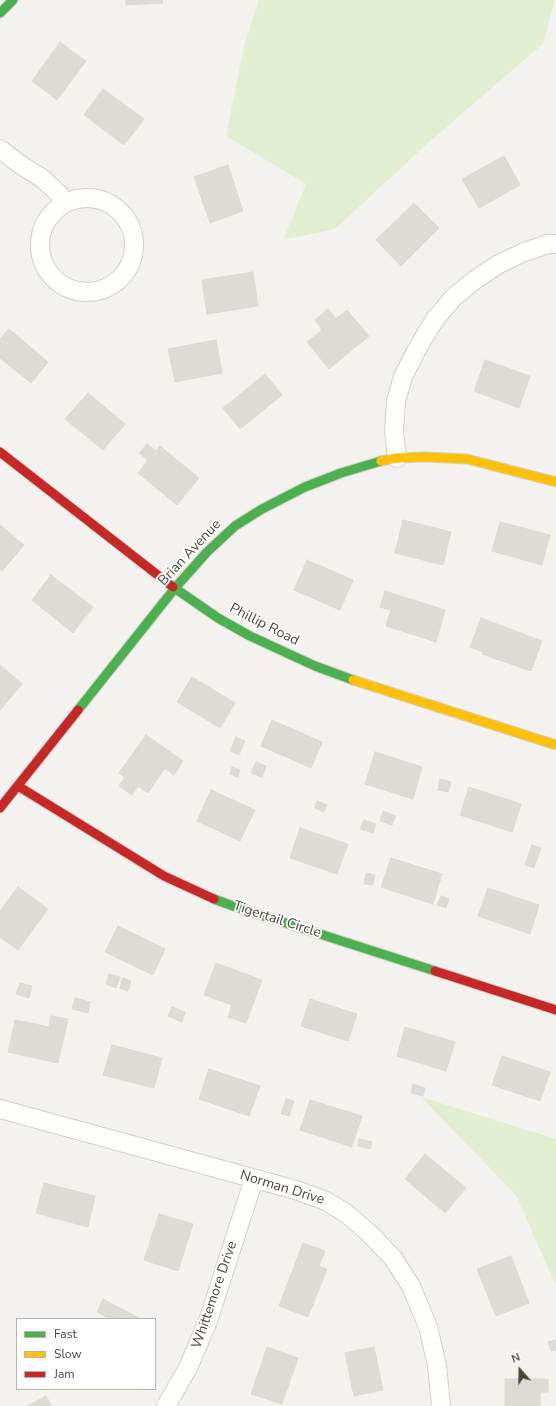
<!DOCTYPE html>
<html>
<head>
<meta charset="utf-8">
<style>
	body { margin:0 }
	#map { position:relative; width:556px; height:1406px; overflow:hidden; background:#f4f2ee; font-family:"Nunito Sans",sans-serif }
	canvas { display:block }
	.legend { position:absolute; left:16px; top:1318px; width:140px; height:72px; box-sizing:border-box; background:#fff; border:1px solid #b7b4b0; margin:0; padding:5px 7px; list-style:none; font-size:12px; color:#4b4439 }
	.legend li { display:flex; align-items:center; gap:8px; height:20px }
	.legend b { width:20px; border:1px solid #b7b4b0 }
	.north { position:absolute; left:500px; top:1350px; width:40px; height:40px; -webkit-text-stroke:3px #fff; paint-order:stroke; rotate:340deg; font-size:11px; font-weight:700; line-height:16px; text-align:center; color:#4b4439 }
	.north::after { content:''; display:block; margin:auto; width:14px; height:18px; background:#4b4439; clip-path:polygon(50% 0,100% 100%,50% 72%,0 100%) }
</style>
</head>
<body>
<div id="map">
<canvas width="556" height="1406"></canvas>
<ul class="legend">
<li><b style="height:5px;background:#4caf50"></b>Fast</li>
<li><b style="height:5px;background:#ffc107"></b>Slow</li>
<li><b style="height:5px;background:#c62828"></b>Jam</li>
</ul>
<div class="north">N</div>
</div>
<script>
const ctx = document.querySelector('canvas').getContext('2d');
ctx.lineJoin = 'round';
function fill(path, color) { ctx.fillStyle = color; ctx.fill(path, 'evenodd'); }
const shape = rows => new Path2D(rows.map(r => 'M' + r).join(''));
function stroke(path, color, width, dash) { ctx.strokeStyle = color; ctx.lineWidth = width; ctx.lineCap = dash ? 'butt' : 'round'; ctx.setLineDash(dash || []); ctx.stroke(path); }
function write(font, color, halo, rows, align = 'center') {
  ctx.font = font + ' "Nunito Sans",sans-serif'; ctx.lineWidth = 3.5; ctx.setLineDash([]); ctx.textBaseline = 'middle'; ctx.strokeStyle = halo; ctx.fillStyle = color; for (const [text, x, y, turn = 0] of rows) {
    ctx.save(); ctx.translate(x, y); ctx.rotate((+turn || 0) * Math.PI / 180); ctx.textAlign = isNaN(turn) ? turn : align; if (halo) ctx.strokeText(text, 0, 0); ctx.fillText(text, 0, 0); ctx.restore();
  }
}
const green = shape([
	[259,0,555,0,543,44,429,142,335,229,283,240,306,184,226,136,244,46],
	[421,1097,556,1139,556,1286,516,1195]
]);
const building = shape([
	[126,0,162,0,163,3,126,5,126,0],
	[60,42,86,61,57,100,32,81,60,42],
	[103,89,144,119,124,145,84,115,103,89],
	[504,156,520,185,479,208,462,179,504,156],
	[228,165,243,211,210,223,194,177,228,165],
	[414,203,439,228,401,266,376,240,414,203],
	[253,272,258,306,207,314,202,280,253,272],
	[328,309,336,319,347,310,369,336,329,369,307,342,322,330,315,320,328,309],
	[9,329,48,362,31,383,0,358,0,339,9,329],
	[216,340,222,373,175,382,168,349,216,340],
	[485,360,530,376,519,408,474,391,485,360],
	[265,374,282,395,240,429,223,408,265,374],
	[88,393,125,424,103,450,65,419,88,393],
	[147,444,156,451,160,446,199,478,177,505,138,473,148,460,139,453,147,444],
	[403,520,451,532,443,565,395,553,403,520],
	[500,522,550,535,542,565,492,551,500,522],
	[0,525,24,545,2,571,0,569,0,525],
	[307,560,353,580,340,610,294,590,307,560],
	[51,575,93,607,73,633,32,600,51,575],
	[385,591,445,610,436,642,386,626,391,610,380,607,385,591],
	[481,618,542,641,531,671,482,654,483,652,470,647,481,618],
	[0,665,22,684,0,710,0,665],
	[192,677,235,703,220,728,177,702,192,677],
	[272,720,322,742,311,768,261,746,272,720],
	[146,735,183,761,174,775,165,768,148,793,138,786,132,795,119,786,125,777,119,773,146,735],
	[236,737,245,741,239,755,230,751,236,737],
	[375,752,422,767,413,799,365,784,375,752],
	[256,762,266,766,262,777,251,773,256,762],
	[232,767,240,770,238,777,230,774,232,767],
	[440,779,451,782,448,792,438,790,440,779],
	[469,787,521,804,512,832,460,815,469,787],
	[211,790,255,810,240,841,197,821,211,790],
	[317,801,327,805,324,812,315,808,317,801],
	[383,811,396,816,392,825,380,821,383,811],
	[364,820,376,824,373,833,360,829,364,820],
	[300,828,348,844,337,874,290,858,300,828],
	[532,845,541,848,534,868,525,865,532,845],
	[391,858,442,874,433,904,381,887,391,858],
	[366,873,375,875,373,885,364,884,366,873],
	[18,887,48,909,18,950,0,937,0,911,18,887],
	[488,888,539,905,530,934,478,916,488,888],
	[441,896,449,899,446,908,437,905,441,896],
	[118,926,165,949,153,975,105,952,118,926],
	[216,963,262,980,246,1023,228,1017,232,1005,204,995,216,963],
	[109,974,120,977,116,988,106,984,109,974],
	[123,978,131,981,128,991,120,988,123,978],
	[20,983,32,986,29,998,16,994,20,983],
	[75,998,90,1002,88,1013,72,1009,75,998],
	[310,999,357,1014,348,1041,301,1026,310,999],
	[172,1007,185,1012,182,1022,168,1016,172,1007],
	[51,1016,68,1019,58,1063,8,1052,15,1020,49,1027,51,1016],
	[405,1027,455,1042,446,1071,397,1056,405,1027],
	[112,1045,162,1058,154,1088,103,1075,112,1045],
	[502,1056,550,1072,540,1101,492,1085,502,1056],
	[209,1069,260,1086,249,1116,199,1099,209,1069],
	[413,1084,425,1088,423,1096,411,1093,413,1084],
	[286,1099,294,1101,289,1116,281,1114,286,1099],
	[310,1100,362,1116,352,1147,300,1130,310,1100],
	[359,1139,372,1142,370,1149,358,1146,359,1139],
	[425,1154,466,1188,445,1213,405,1179,425,1154],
	[44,1183,95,1196,88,1227,36,1213,44,1183],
	[159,1214,193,1224,178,1271,144,1260,159,1214],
	[303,1243,325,1251,319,1266,327,1269,308,1317,279,1306,303,1243],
	[511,1256,529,1303,496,1316,477,1269,511,1256],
	[103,1299,141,1319,107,1319,108,1318,97,1312,103,1299],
	[556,1340,556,1350,551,1351,548,1342,556,1340],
	[267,1347,298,1358,282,1404,251,1394,267,1347],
	[374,1347,383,1390,354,1396,345,1353,374,1347],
	[505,1379,548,1379,548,1392,540,1392,540,1406,505,1406,505,1379],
	[46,1396,52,1406,27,1406,46,1396]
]);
const street = shape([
	[0,149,18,163,43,179,59,194,64,204],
	'40 245a47 47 0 1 1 94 0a47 47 0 1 1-94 0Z',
	[397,458,394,431,396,401,403,377,414,355,424,337,436,318,454,297,476,279,499,264,522,253,548,244,556,244],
	[0,1109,296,1190,326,1201,347,1214,369,1233,393,1258,411,1286,428,1327,437,1365,441,1406],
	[166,1406,188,1368,208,1321,254,1179]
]);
const fast = shape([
	[0,13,13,0],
	[173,587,218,618,250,636,315,666,353,680],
	[78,710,175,588,207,552,235,526,262,509,305,487,341,473,381,461],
	[214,899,233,906,435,971]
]);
const slow = shape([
	[381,461,397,458,426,457,467,459,556,482],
	[353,680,556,745]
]);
const jam = shape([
	[0,452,173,587],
	[18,786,164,876,214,899],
	[0,808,78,710],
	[435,971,556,1010]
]);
const streetNames = [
	["Brian Avenue",190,553,-47],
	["Phillip Road",264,625,27],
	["Tigertail Circle",277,920,18],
	["Norman Drive",282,1188,17],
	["Whittemore Drive",215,1295,-71]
];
fill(green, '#e1eecf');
fill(building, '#dedbd6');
stroke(building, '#dcd9d4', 1);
stroke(street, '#d2d0cb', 20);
stroke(fast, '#d3cfc5', 11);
stroke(slow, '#d3cfc5', 11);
stroke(jam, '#d3cfc5', 11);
stroke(street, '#fdfdfc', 18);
stroke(fast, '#4caf50', 9);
stroke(slow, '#ffc107', 9);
stroke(jam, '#c62828', 9);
write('14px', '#4b4439', '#fff', streetNames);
</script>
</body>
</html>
